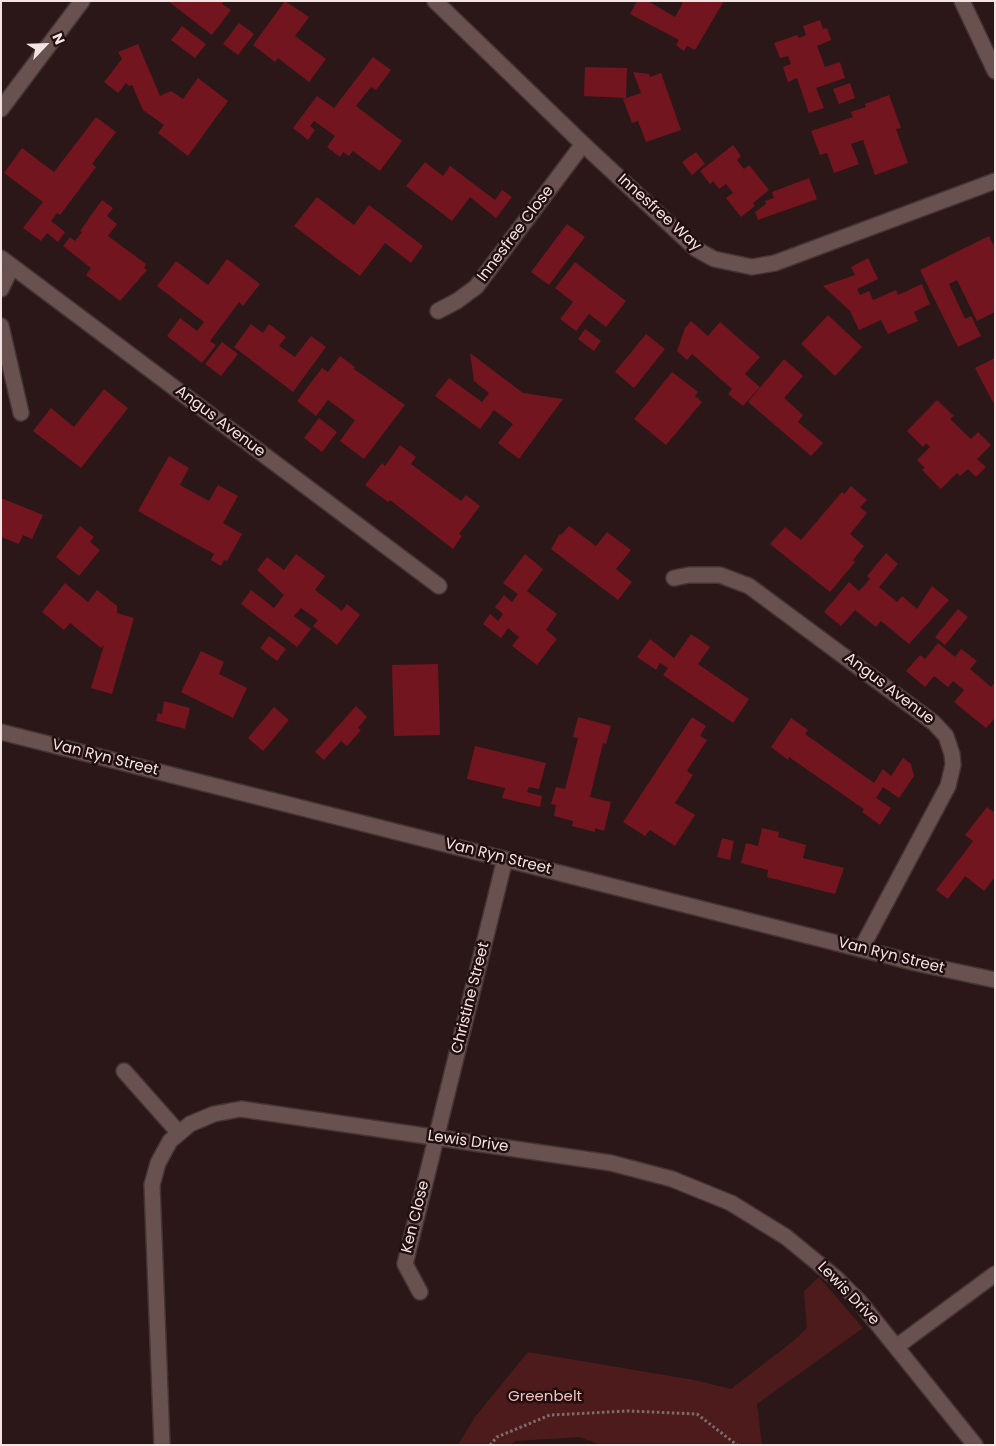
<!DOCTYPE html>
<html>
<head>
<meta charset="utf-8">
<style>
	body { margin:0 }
	#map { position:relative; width:996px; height:1446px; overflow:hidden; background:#2b1717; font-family:Poppins,sans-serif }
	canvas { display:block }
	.frame { position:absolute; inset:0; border:2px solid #f3e4e3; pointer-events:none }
	.north { position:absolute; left:20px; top:20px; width:50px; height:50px; -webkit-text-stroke:4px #210e0e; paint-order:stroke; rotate:66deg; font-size:14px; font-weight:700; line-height:20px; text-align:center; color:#f3e4e3 }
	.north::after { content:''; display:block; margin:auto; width:18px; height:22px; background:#f3e4e3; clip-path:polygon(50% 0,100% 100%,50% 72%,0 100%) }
</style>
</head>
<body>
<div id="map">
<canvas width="996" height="1446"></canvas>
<div class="frame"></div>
<div class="north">N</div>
</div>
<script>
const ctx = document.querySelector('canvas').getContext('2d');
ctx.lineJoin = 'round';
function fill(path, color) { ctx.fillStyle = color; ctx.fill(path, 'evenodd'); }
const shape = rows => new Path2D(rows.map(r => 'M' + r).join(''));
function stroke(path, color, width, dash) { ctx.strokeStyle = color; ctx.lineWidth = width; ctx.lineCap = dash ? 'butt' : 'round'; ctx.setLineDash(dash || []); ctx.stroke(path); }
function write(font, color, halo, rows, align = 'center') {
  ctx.font = font + ' Poppins,sans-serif'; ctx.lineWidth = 5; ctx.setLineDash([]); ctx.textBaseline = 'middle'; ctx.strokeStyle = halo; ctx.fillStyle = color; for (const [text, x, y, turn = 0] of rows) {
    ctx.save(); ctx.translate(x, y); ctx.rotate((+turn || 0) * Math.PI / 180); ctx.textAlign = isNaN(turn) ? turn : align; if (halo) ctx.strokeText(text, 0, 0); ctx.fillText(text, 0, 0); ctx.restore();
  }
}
const green = shape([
	[819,1277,863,1328,757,1404,762,1445,601,1445,580,1437,515,1441,511,1445,458,1445,475,1417,528,1352,694,1380,731,1389,792,1342,807,1328,804,1291]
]);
const building = shape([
	[168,1,224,1,222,4,231,10,212,35],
	[285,1,309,17,295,36,326,59,309,82,278,58,275,62,253,45],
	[637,1,648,1,675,17,683,3,679,1,724,1,695,50,687,46,684,51,676,45,679,40,630,14],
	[820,20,823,29,827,28,831,40,817,46,825,67,840,62,845,78,816,88,824,108,809,113,797,78,788,82,783,67,791,64,788,56,780,58,774,43,797,35,799,38,806,35,803,26],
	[239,23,254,34,238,55,223,44],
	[182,26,206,44,195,58,171,40],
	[138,44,160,96,171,91,183,99,198,78,228,101,188,156,158,133,164,125,143,110,132,85,129,86,126,83,118,93,104,82,122,59,118,52],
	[373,57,391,70,376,90,371,87,356,106,402,141,380,171,353,151,349,156,343,152,340,157,327,147,335,136,314,121,310,126,315,130,308,140,293,128,317,96,334,108],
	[585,67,627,68,626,98,584,96],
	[633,72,649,74,650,77,661,73,681,130,646,142,638,121,632,123,623,99,641,93],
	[850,83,855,98,839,104,833,89],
	[889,95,901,128,896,129,908,163,875,175,863,140,851,144,859,164,834,173,827,153,820,155,811,131,853,117,851,112,866,107,865,104],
	[96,117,116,132,92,164,96,167,60,215,57,213,51,221,65,232,58,242,47,233,41,241,23,228,43,202,4,173,22,148,54,172],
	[733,145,741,156,737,160,744,169,749,165,769,190,753,203,755,206,741,217,726,198,733,193,726,184,719,189,713,181,710,184,700,171],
	[696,152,705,164,692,175,682,162],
	[425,162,443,176,450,166,495,200,502,190,512,197,496,218,470,197,452,221,406,186],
	[809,178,817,199,758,220,755,212,766,204,765,201,774,198,772,192],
	[317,197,354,225,369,205,423,246,411,263,385,243,360,276,294,226],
	[102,200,113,208,107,216,117,224,108,236,146,264,144,268,147,270,120,301,86,275,91,268,63,246,70,237,75,241,82,232,80,231],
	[567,224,585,237,549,285,531,272],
	[989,236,995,248,995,312,977,321,957,280,949,284,965,319,971,316,981,336,958,347,920,270],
	[868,258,878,279,857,289,860,295,869,291,873,300,896,290,898,295,922,284,930,304,914,312,918,321,888,334,881,320,859,330,850,311,823,286,855,275,851,267],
	[227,259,260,284,243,306,239,302,210,341,216,345,202,363,167,336,180,318,197,331,204,322,157,286,176,261,208,285],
	[575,262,626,301,606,327,589,314,576,331,560,319,573,302,555,288],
	[828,315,862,347,835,376,801,344],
	[691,321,708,336,720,322,760,357,745,374,760,387,743,406,728,394,732,389,692,354,687,360,677,351,685,328],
	[251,324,263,333,269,324,286,337,279,346,295,357,311,336,326,347,293,392,234,347],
	[585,329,601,341,594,351,578,339],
	[646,334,665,349,634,388,615,372],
	[222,342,238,354,221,376,205,364],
	[470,353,523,393,563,399,519,459,498,443,513,424,494,410,480,429,435,396,449,378,482,402,489,393,474,381],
	[340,356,355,367,354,369,405,405,364,459,340,441,355,420,328,400,316,416,297,401,322,368,328,372],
	[995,358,995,406,975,368],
	[784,359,803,376,784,398,803,415,798,422,823,443,811,456,748,402],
	[672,372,698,392,695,396,702,402,666,445,634,419],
	[104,389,128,408,81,468,33,431,51,408,74,427],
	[937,400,954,416,950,419,971,439,978,432,991,445,977,459,986,467,976,477,968,469,960,476,957,473,941,489,922,470,925,468,917,460,930,447,926,443,923,447,907,431],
	[319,418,337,432,322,452,304,438],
	[400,445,416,457,411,464,461,501,466,495,480,506,459,534,462,536,453,549,390,500,388,502,365,485,382,463,385,466],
	[169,456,189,468,180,485,209,501,218,485,238,496,223,523,242,534,227,561,224,560,221,566,211,560,214,554,138,511],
	[851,486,867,500,860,507,867,513,850,534,864,546,853,560,855,562,830,592,770,544,785,527,801,540,842,492,844,494],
	[1,498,43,515,32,539,23,535,19,544,1,537],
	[80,526,94,537,90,542,100,550,79,576,56,557],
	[569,526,596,546,607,532,631,550,616,569,632,582,618,600,551,549,559,535,562,534],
	[886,553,898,564,879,587,897,602,902,596,917,609,932,586,949,600,909,644,881,621,876,627,855,610,841,626,824,612,849,582,859,591,870,579,867,576],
	[296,554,325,576,315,590,342,611,347,604,360,615,337,645,313,626,318,620,301,608,294,616,311,629,297,647,241,604,251,590,274,608,284,595,257,570,267,557,284,570],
	[525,554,543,569,527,591,557,614,546,630,557,639,537,665,512,646,519,637,508,628,501,638,483,624,490,614,498,621,503,614,495,607,504,595,512,602,518,594,503,583],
	[65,583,88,602,97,590,117,606,117,613,134,618,112,694,91,688,104,645,101,648,70,623,64,630,42,612],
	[958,609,968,617,945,645,935,637],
	[691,634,710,647,698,664,749,699,733,723,663,675,668,668,660,663,656,670,637,657,650,639,674,658],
	[269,636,286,649,277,661,260,648],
	[938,643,955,657,961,649,977,661,970,669,991,687,995,682,995,718,986,728,954,702,964,690,953,681,948,687,934,676,925,687,906,671,920,655,925,659],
	[201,651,224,662,219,674,247,688,233,718,181,692],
	[438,664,440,735,394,736,392,665],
	[164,701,190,708,185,729,156,721,158,713,162,714],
	[356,706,367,717,358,728,361,730,347,746,341,741,324,760,315,752],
	[274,707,289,720,263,751,248,738],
	[578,717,611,726,606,744,603,743,590,797,611,802,604,831,595,828,595,832,572,826,573,821,554,816,556,805,551,804,556,787,565,789,578,738,573,737],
	[692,717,706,726,700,736,707,740,687,771,693,775,675,803,695,815,675,846,650,830,645,836,623,822],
	[791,718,808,730,805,734,874,783,883,769,891,776,903,758,911,764,914,776,899,798,883,787,876,798,891,808,880,825,862,812,864,809,858,805,789,757,788,760,771,747],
	[475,746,546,763,539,789,529,787,527,792,542,796,540,807,502,798,505,788,467,779],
	[987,807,995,813,995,877,984,891,965,876,948,899,936,890,973,841,965,835],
	[762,828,779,832,778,837,806,845,803,858,844,868,835,894,767,877,768,870,741,863,746,843,758,846],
	[722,838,734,841,730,860,717,857]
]);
const path = shape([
	[490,1445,497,1437,550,1415,629,1411,697,1414,737,1445]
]);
const minor = shape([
	[435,1,583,144,696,249,714,259,752,267,775,263,995,181],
	[962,1,995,71],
	[1,109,82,1],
	[1,258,439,586],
	[1,289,12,266],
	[438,311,457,301,476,287,583,144],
	[1,326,21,413],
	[674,578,689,575,720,575,749,586,934,723,946,736,952,754,953,765,948,786,861,949],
	[1,732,916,963,995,980],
	[124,1071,179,1133],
	[420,1292,405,1264,505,859],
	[896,1347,995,1274],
	[162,1445,152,1185,158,1163,170,1141,190,1124,214,1114,241,1109,611,1163,672,1179,731,1203,786,1237,836,1278,859,1301,975,1445]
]);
const streetNames = [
	["Innesfree Way",659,213,42],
	["Innesfree Close",516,234,-53],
	["Angus Avenue",220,422,37],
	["Angus Avenue",889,689,37],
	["Van Ryn Street",105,758,14],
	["Van Ryn Street",498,857,14],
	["Van Ryn Street",891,956,14],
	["Christine Street",471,998,-76],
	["Lewis Drive",468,1142,8],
	["Ken Close",416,1217,-76],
	["Lewis Drive",848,1294,46]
];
const parkNames = [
	["Greenbelt",545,1397]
];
fill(green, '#4e1b1c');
fill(building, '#73151e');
stroke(minor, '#443435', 18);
stroke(path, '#7e6c6c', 3, [2.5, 2.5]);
stroke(minor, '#68514f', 15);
write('15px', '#f3e4e3', '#210e0e', streetNames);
write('15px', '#f6c0bd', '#210e0e', parkNames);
</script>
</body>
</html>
